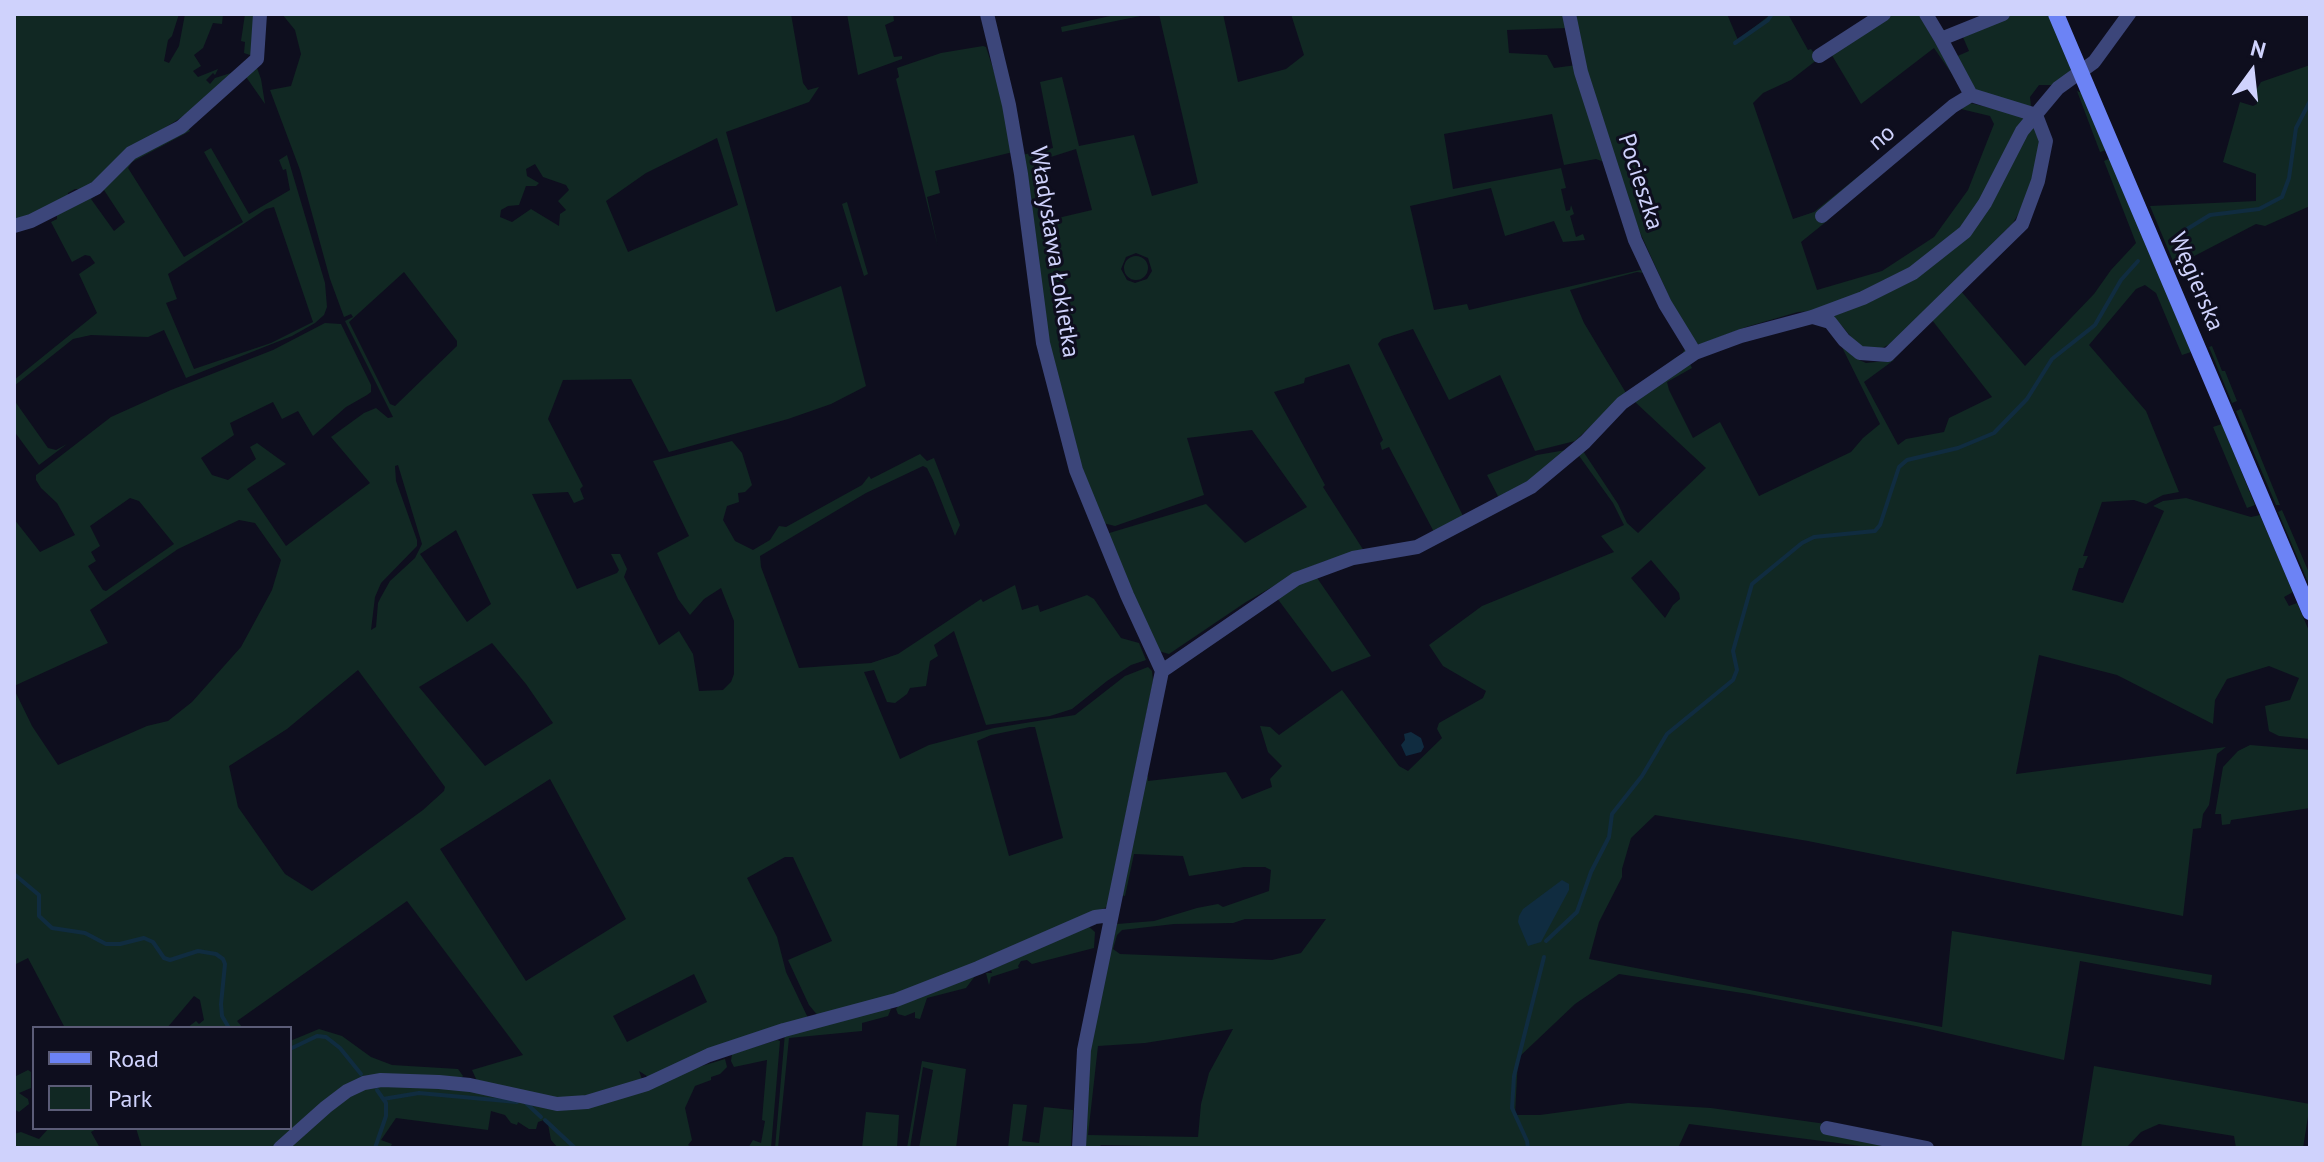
<!DOCTYPE html>
<html>
<head>
<meta charset="utf-8">
<style>
	body { margin:0 }
	#map { position:relative; width:2324px; height:1162px; overflow:hidden; background:#0e0e1e; font-family:"PT Sans",sans-serif }
	canvas { display:block }
	.frame { position:absolute; inset:0; border:16px solid #cfd2fc; pointer-events:none }
	.legend { position:absolute; left:32px; top:1026px; width:260px; height:104px; box-sizing:border-box; background:#0e0e1e; border:2px solid #5b5c77; margin:0; padding:10px 14px; list-style:none; font-size:24px; color:#cfd2fc }
	.legend li { display:flex; align-items:center; gap:16px; height:40px }
	.legend b { width:40px; border:2px solid #5b5c77 }
	.north { position:absolute; left:2212px; top:32px; width:80px; height:80px; -webkit-text-stroke:6px #0e0e1e; paint-order:stroke; rotate:15deg; font-size:22px; font-weight:700; line-height:32px; text-align:center; color:#cfd2fc }
	.north::after { content:''; display:block; margin:auto; width:28px; height:36px; background:#cfd2fc; clip-path:polygon(50% 0,100% 100%,50% 72%,0 100%) }
</style>
</head>
<body>
<div id="map">
<canvas width="2324" height="1162"></canvas>
<div class="frame"></div>
<ul class="legend">
<li><b style="height:10px;background:#6c83f5"></b>Road</li>
<li><b style="height:22px;background:#112823"></b>Park</li>
</ul>
<div class="north">N</div>
</div>
<script>
const ctx = document.querySelector('canvas').getContext('2d');
ctx.lineJoin = 'round';
function fill(path, color) { ctx.fillStyle = color; ctx.fill(path, 'evenodd'); }
const shape = rows => new Path2D(rows.map(r => 'M' + r).join(''));
function stroke(path, color, width, dash) { ctx.strokeStyle = color; ctx.lineWidth = width; ctx.lineCap = dash ? 'butt' : 'round'; ctx.setLineDash(dash || []); ctx.stroke(path); }
function write(font, color, halo, rows, align = 'center') {
  ctx.font = font + ' "PT Sans",sans-serif'; ctx.lineWidth = 6; ctx.setLineDash([]); ctx.textBaseline = 'middle'; ctx.strokeStyle = halo; ctx.fillStyle = color; for (const [text, x, y, turn = 0] of rows) {
    ctx.save(); ctx.translate(x, y); ctx.rotate((+turn || 0) * Math.PI / 180); ctx.textAlign = isNaN(turn) ? turn : align; if (halo) ctx.strokeText(text, 0, 0); ctx.fillText(text, 0, 0); ctx.restore();
  }
}
const green = shape([
	[14,14,179,14,172,36,168,40,164,61,169,63,179,46,185,14,223,14,222,24,213,23,203,48,194,55,201,66,193,71,198,77,218,69,215,75,213,73,206,80,210,84,215,78,234,72,193,110,133,148,87,189,75,189,68,193,67,199,54,207,14,220],
	[245,14,257,14,253,54,250,55,244,53,245,42,241,41],
	[282,14,791,14,803,83,808,90,819,87,809,102,726,132,776,312,841,286,866,386,831,404,788,419,669,452,631,379,563,380,548,419,583,486,580,489,584,499,574,503,568,492,532,494,577,589,617,573,619,570,611,554,620,554,627,569,624,577,659,645,679,631,693,654,699,691,723,690,731,682,734,674,734,621,721,588,704,599,690,615,678,599,657,553,689,536,653,461,732,441,742,453,752,485,745,492,738,493,739,502,727,506,723,520,735,541,753,550,770,540,779,526,786,527,862,485,869,476,871,479,920,454,927,461,934,458,960,525,955,536,933,480,927,468,923,466,866,493,760,556,761,567,799,668,871,663,898,654,981,599,983,602,1015,585,1022,610,1038,605,1040,612,1087,595,1094,599,1121,638,1139,643,1146,660,1131,665,1107,681,1072,709,1050,716,986,725,954,631,934,645,938,656,930,661,926,686,910,688,907,694,895,703,887,702,874,670,864,672,900,759,929,745,994,728,1075,715,1125,676,1148,667,1152,671,1153,681,1107,907,921,987,819,1017,809,1005,788,960,832,941,793,857,785,857,747,878,777,937,786,972,809,1020,650,1078,639,1071,642,1079,600,1096,557,1100,477,1081,472,1070,523,1055,407,901,237,1021,243,1028,187,1028,196,1021,199,1024,204,1020,200,1000,194,996,167,1028,65,1028,28,958,14,965,14,689,32,726,58,765,147,726,168,721,192,702,241,647,272,590,281,560,255,523,239,520,178,549,90,610,108,643,14,686,14,519,40,552,75,535,57,503,41,488,36,480,36,475,111,417,171,390,273,350,325,323,341,324,371,385,371,392,367,395,346,407,313,436,298,411,282,419,273,402,230,423,234,435,201,458,212,475,228,480,256,459,250,447,257,443,286,464,247,489,286,546,370,483,331,437,364,413,376,408,388,418,393,417,345,321,353,317,351,314,344,317,330,279,300,170,270,90,291,86,301,54,295,30],
	[717,138,738,205,628,252,606,201,646,173],
	[535,164,543,177,566,185,569,190,558,201,566,210,560,214,559,226,531,209,512,222,500,217,501,210,508,206,519,205,526,186,536,186,539,183,527,176,526,169],
	[404,272,457,341,457,346,395,406,390,404,349,322],
	[398,465,422,544,415,558,390,581,381,597,378,603,376,627,371,630,375,597,381,583,417,546,417,540,396,481,395,466],
	[130,498,139,501,174,544,106,591,103,590,88,566,96,561,91,552,100,546,90,526],
	[456,530,491,604,467,622,420,554],
	[492,643,526,684,553,723,485,766,419,687],
	[358,670,445,787,444,791,423,810,312,891,285,874,238,807,229,766,287,729],
	[1030,727,1035,727,1063,838,1009,856,977,741,991,735],
	[550,779,626,919,526,981,440,849],
	[694,974,707,1002,627,1042,613,1016],
	[847,14,893,14,894,21,885,25,894,57,902,56,902,59,858,75],
	[1119,14,1150,14,1062,32,1061,27],
	[1159,14,1223,14,1238,82,1286,69,1304,55,1291,14,1564,16,1568,28,1507,30,1509,53,1547,55,1554,68,1577,65,1604,162,1596,159,1564,165,1552,114,1444,134,1453,189,1561,168,1566,188,1561,189,1566,211,1570,210,1571,205,1574,214,1570,216,1576,237,1583,234,1585,240,1563,242,1554,221,1505,236,1491,188,1410,206,1434,310,1467,304,1469,310,1640,270,1648,274,1687,347,1686,353,1670,361,1682,354,1685,349,1644,273,1637,272,1570,290,1584,323,1626,393,1575,441,1535,451,1500,375,1449,400,1413,329,1382,339,1378,344,1464,518,1434,532,1389,447,1382,450,1380,443,1383,440,1349,364,1305,378,1304,383,1274,392,1325,485,1323,487,1364,551,1325,561,1298,572,1246,602,1169,654,1155,650,1106,534,1206,504,1245,543,1307,507,1252,430,1187,438,1204,495,1115,526,1103,523,1079,459,1064,408,1040,302,1022,155,1053,148,1040,82,1062,77,1079,146,1134,135,1152,196,1198,183],
	[1076,149,1092,210,1041,222,1033,172,1035,162],
	[1136,253,1148,258,1152,271,1147,279,1135,283,1127,280,1121,269,1126,257],
	[1573,14,1727,14,1738,40,1771,14,1788,14,1808,50,1811,49,1818,59,1791,80,1763,93,1753,103,1793,219,1814,212,1876,162,1827,221,1801,242,1817,290,1882,271,1934,237,1968,190,1994,124,1990,116,1961,109,1970,103,2037,119,2043,128,2030,194,2013,223,1892,343,1880,349,1867,349,1856,343,1842,326,1827,314,1814,311,1798,312,1746,327,1699,345,1686,334,1623,195,1585,71],
	[1886,14,1919,14,1959,84,1934,48,1861,104,1830,52],
	[2012,14,2048,14,2072,68,2064,85,2039,85,2030,97,2031,106,2025,107,1982,95,1969,84,1953,58,1969,51,1962,35],
	[983,46,986,47,1003,99,1013,152,935,171,940,193,927,197,938,247,896,79,899,77,897,68,941,53],
	[2310,65,2310,206,2265,226,2256,224,2175,266,2150,206,2256,201,2256,174,2223,162,2240,102,2253,106,2257,104,2255,92,2261,82],
	[257,68,261,79,265,104,244,74],
	[2077,91,2082,93,2106,150,2100,152],
	[186,125,190,131,132,162,128,168,184,257,243,222,204,152,211,148,249,214,290,190,286,169,283,170,279,160,287,155,325,283,327,307,324,315,315,323,292,336,186,378,164,330,148,337,91,335,73,339,14,386,14,380,97,313,79,274,95,263,90,256,85,255,72,262,51,222,57,219,57,214,133,154],
	[104,190,125,222,114,231,91,199],
	[274,207,313,322,271,343,194,369,166,303,177,299,168,274,266,209],
	[2110,158,2191,352,2182,355,2156,293,2145,285,2136,289,2089,345,2146,411,2179,492,2163,495,2146,504,2134,500,2102,502,2083,556,2088,556,2083,568,2079,568,2072,590,2123,603,2164,511,2153,506,2163,501,2186,498,2251,517,2260,515,2293,592,2284,597,2289,606,2297,603,2310,633,2310,739,2279,736,2269,731,2265,706,2290,700,2299,678,2269,666,2227,679,2215,700,2213,724,2117,675,2039,655,2016,774,2226,747,2217,754,2209,805,2203,814,2201,828,2193,829,2183,916,1808,841,1655,815,1631,838,1622,869,1622,877,1599,922,1589,959,1942,1027,1952,931,2212,975,2211,985,2080,961,2064,1060,1916,1026,1749,994,1619,974,1575,1004,1518,1058,1515,1115,1540,1115,1628,1103,1711,1108,1826,1124,1900,1148,1877,1148,1689,1124,1678,1148,1198,1147,1101,1145,1098,1148,1083,1148,1090,1044,1117,924,1154,921,1197,908,1218,904,1223,907,1269,891,1271,870,1265,867,1244,867,1189,876,1183,856,1134,854,1125,896,1120,895,1143,781,1148,776,1148,781,1226,772,1242,799,1272,787,1270,779,1282,766,1268,752,1260,726,1270,727,1279,735,1342,690,1399,766,1408,771,1442,738,1437,729,1439,723,1483,698,1486,691,1443,666,1429,645,1482,606,1614,552,1601,536,1624,525,1613,503,1577,453,1581,448,1618,504,1627,523,1638,533,1706,468,1634,401,1689,362,1692,368,1667,382,1669,390,1693,438,1720,422,1759,496,1851,452,1863,438,1880,424,1839,341,1857,359,1866,363,1894,360,1864,382,1898,445,1906,439,1944,432,1949,418,1992,397,1932,320,1960,290,2025,366,2094,294,2111,270,2136,243,2104,161],
	[1651,560,1679,593,1680,599,1673,605,1665,618,1631,578],
	[1245,919,1326,919,1301,953,1272,960,1120,954,1113,949,1117,935,1122,930,1174,924,1233,923],
	[1233,1029,1209,1073,1201,1104,1198,1137,1088,1135,1098,1046,1145,1043],
	[847,202,868,274,864,276,842,204],
	'1124 268a12 12 0 1 1 24 0a12 12 0 1 1-24 0Z',
	[2212,346,2222,371,2225,371,2237,401,2232,403,2209,347],
	[14,400,48,448,56,450,67,444,39,465,14,431],
	[2241,409,2280,505,2276,505,2236,411],
	[2222,424,2255,505,2247,508,2213,427],
	[1566,450,1549,468,1500,500,1487,475,1537,455],
	[2282,510,2310,575,2310,587,2278,512],
	[1315,575,1371,656,1332,672,1277,598],
	[2250,745,2310,750,2310,808,2231,820,2230,824,2222,825,2221,814,2215,814,2223,767,2238,751],
	[1088,926,1095,932,1094,948,1032,964,1027,960,1021,961,1018,966,1019,968,991,977,989,985,986,973,992,973,991,970],
	[975,976,966,988,927,998,920,1019,915,1018,915,1012,905,1016,898,1014,896,1009,902,1001],
	[885,1005,891,1009,888,1016,862,1023,862,1031,789,1038,778,1148,775,1148,785,1033],
	[319,1029,342,1036,371,1057,392,1065,458,1069,463,1076,461,1079,370,1076,290,1131,273,1148,142,1148,136,1128,290,1128,290,1041],
	[777,1040,780,1041,771,1148,748,1148,753,1140,761,1143,765,1121,762,1120,767,1060,734,1067,731,1061,732,1054],
	[725,1059,727,1067,720,1074,711,1077,711,1080,695,1086,685,1108,692,1140,688,1145,693,1148,558,1148,551,1140,547,1119,538,1122,536,1129,529,1129,518,1122,517,1125,511,1123,505,1115,491,1111,488,1130,396,1118,381,1140,392,1144,390,1148,284,1148,363,1085,471,1089,563,1108],
	[922,1061,966,1069,956,1148,919,1148,933,1070,923,1067,910,1148,907,1148],
	[2094,1066,2310,1104,2303,1148,2236,1148,2234,1136,2159,1124,2141,1132,2126,1148,2081,1148],
	[28,1070,31,1072,31,1088,19,1093,28,1099,29,1104,19,1112,14,1109,14,1077],
	[1013,1104,1027,1105,1022,1141,1039,1143,1044,1107,1073,1110,1071,1148,1008,1148],
	[866,1112,899,1115,897,1148,862,1148],
	[49,1128,98,1128,91,1132,100,1148,14,1148,14,1134,21,1132,39,1139]
]);
const water = shape([
	[1411,732,1421,738,1424,747,1421,752,1406,756,1401,745,1405,740,1404,734],
	[1562,880,1569,884,1569,890,1541,942,1528,946,1518,922,1519,916,1523,909]
]);
const stream = shape([
	[1735,43,1768,20,1772,14],
	[2179,234,2210,215,2259,209,2282,197,2289,178,2296,128,2310,101],
	[14,874,39,895,39,916,52,928,85,933,106,944,120,944,144,938,153,942,164,958,170,960,198,951,216,954,223,959,225,964,221,1004,222,1016,229,1028],
	[1546,941,1577,912,1591,872,1609,837,1612,814,1642,776,1667,734,1733,680,1737,670,1733,651,1752,584,1802,543,1814,537,1875,531,1880,525,1899,467,1907,460,1958,448,1994,433,2027,399,2052,359,2095,325,2121,280,2138,261],
	[290,1049,317,1036,326,1037,340,1048,361,1074],
	[383,1099,419,1093,517,1102],
	[526,1103,541,1117],
	[545,1120,575,1148],
	[375,1148,386,1116,386,1103,377,1090],
	[1528,1148,1527,1141,1512,1108,1514,1076,1544,957]
]);
const street = shape([
	[987,14,1009,105,1021,174,1043,343,1076,470,1127,595,1162,671,1084,1050,1079,1148],
	[1569,14,1581,72,1635,240,1665,304,1695,353],
	[1926,14,1941,39],
	[2003,14,1941,39,1971,95,2036,115],
	[1819,56,1884,14],
	[1822,216,1953,106,1971,95],
	[14,226,31,221,96,188,131,153,181,127,257,59,260,14],
	[1813,317,1830,322,1844,340,1860,353,1888,355,2022,224,2038,181,2046,141,2036,115],
	[1162,671,1296,579,1353,558,1417,547,1531,487,1585,442,1622,403,1695,353,1741,336,1812,317,1863,298,1913,273,1965,232,1985,203,2022,131,2058,88,2094,62,2129,14],
	[1827,1128,1927,1148],
	[280,1148,326,1107,347,1091,364,1083,381,1080,439,1082,470,1085,557,1104,587,1102,647,1084,709,1055,784,1030,896,1000,978,968,1095,917,1111,915]
]);
const secondary = shape([
	[2056,14,2310,612]
]);
const streetNames = [
	["no",1882,138,-40],
	["Pocieszka",1640,182,72],
	["Władysława Łokietka",1054,252,81],
	["Węgierska",2196,282,67]
];
fill(green, '#112823');
fill(water, '#102c40');
stroke(stream, '#102c40', 4);
stroke(street, '#3c467a', 14);
stroke(secondary, '#6c83f5', 16);
write('24px', '#cfd2fc', '#0e0e1e', streetNames);
</script>
</body>
</html>
